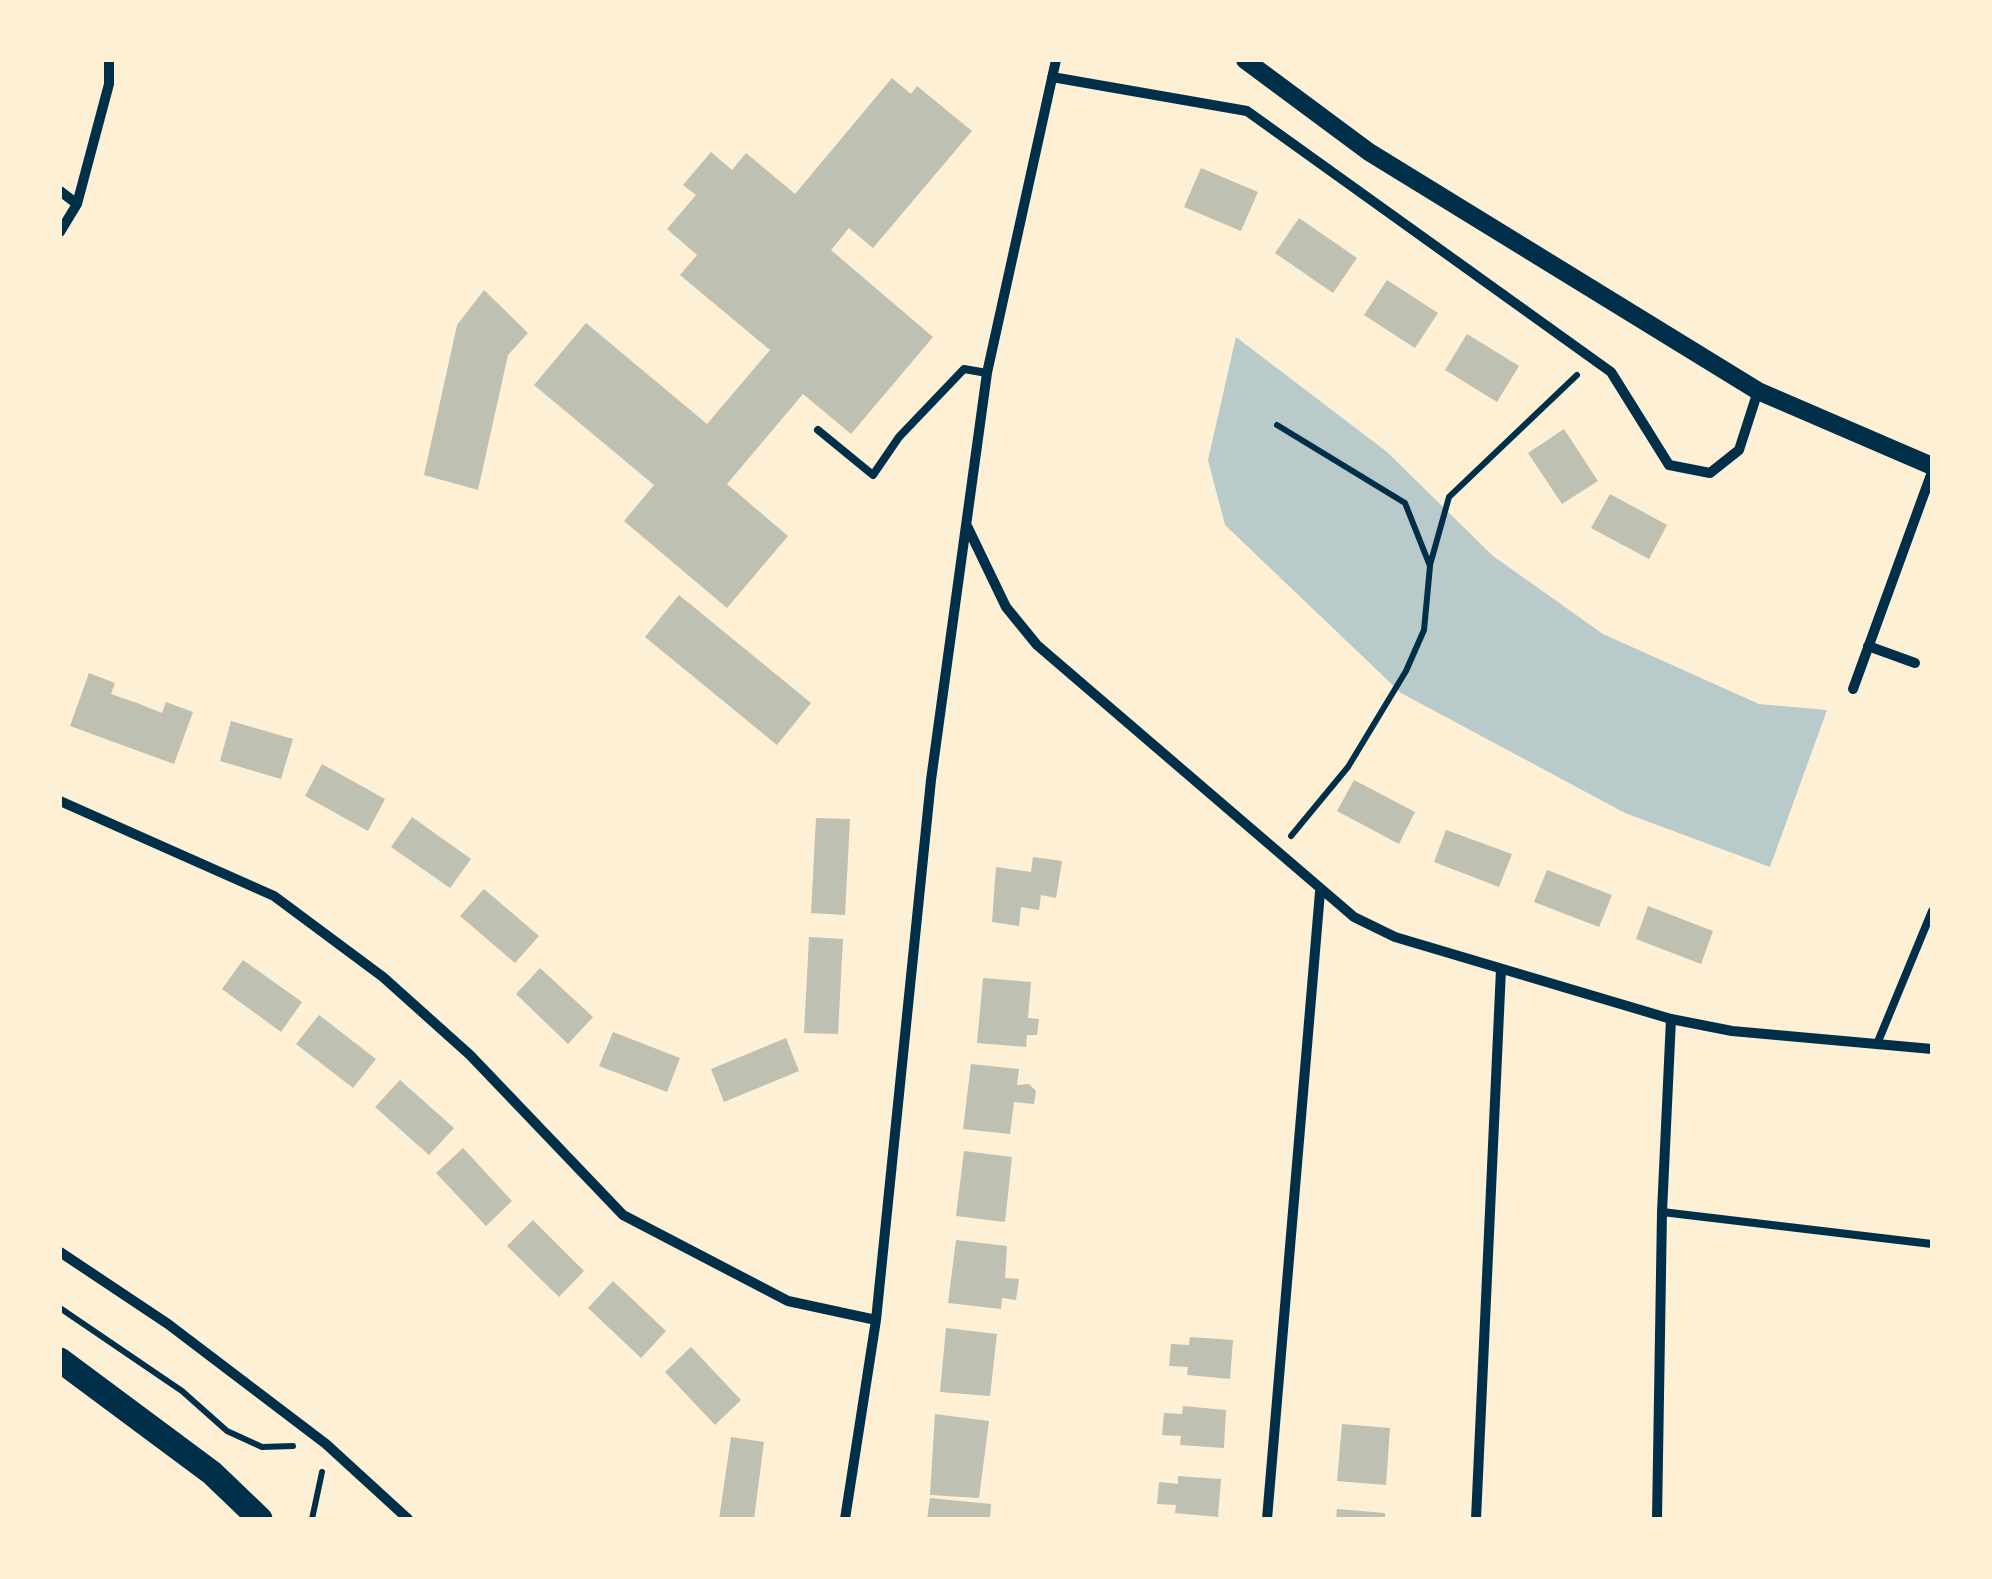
<!DOCTYPE html>
<html>
<head>
<meta charset="utf-8">
<style>
	body { margin:0 }
	#map { position:relative; width:1992px; height:1579px; overflow:hidden; background:#fdf0d5; font-family:"DM Sans",sans-serif }
	canvas { display:block }
	.frame { position:absolute; inset:0; border:62px solid #fdf0d5; pointer-events:none }
</style>
</head>
<body>
<div id="map">
<canvas width="1992" height="1579"></canvas>
<div class="frame"></div>
</div>
<script>
const ctx = document.querySelector('canvas').getContext('2d');
ctx.lineJoin = 'round';
function fill(path, color) { ctx.fillStyle = color; ctx.fill(path, 'evenodd'); }
const shape = rows => new Path2D(rows.map(r => 'M' + r).join(''));
function stroke(path, color, width, dash) { ctx.strokeStyle = color; ctx.lineWidth = width; ctx.lineCap = dash ? 'butt' : 'round'; ctx.setLineDash(dash || []); ctx.stroke(path); }
const green = shape([
	[1236,337,1387,452,1493,556,1603,634,1759,704,1827,710,1770,867,1625,813,1401,693,1225,525,1208,460]
]);
const building = shape([
	[892,78,911,94,917,86,972,131,873,248,849,228,831,250,933,337,851,434,803,394,727,484,788,536,727,608,624,521,654,485,534,385,586,323,707,424,770,350,680,275,697,255,667,229,696,195,683,185,711,152,732,170,746,153,795,194],
	[1201,168,1258,192,1241,231,1184,207],
	[1299,218,1357,258,1333,293,1275,253],
	[1387,280,1438,313,1415,348,1364,315],
	[484,290,528,333,508,355,478,490,424,475,457,325],
	[1467,334,1519,366,1497,402,1445,370],
	[1564,429,1598,481,1562,504,1528,453],
	[1610,494,1667,525,1649,559,1591,528],
	[679,595,811,703,777,745,645,637],
	[89,673,115,683,111,694,137,703,162,713,166,702,193,712,174,764,70,726],
	[231,721,293,739,281,779,220,761],
	[322,764,385,799,368,831,305,796],
	[1354,780,1415,812,1399,844,1337,811],
	[412,817,471,859,450,888,391,847],
	[816,818,850,819,845,915,811,913],
	[1446,830,1512,854,1499,887,1434,862],
	[1033,857,1062,861,1056,898,1041,895,1039,910,1021,907,1019,926,992,922,996,867,1031,872],
	[1547,870,1612,895,1599,927,1534,902],
	[484,889,539,936,515,963,460,916],
	[1648,906,1713,931,1701,964,1636,939],
	[809,937,843,939,838,1034,804,1033],
	[243,960,302,1002,281,1032,222,989],
	[540,968,593,1017,568,1044,516,994],
	[983,978,1031,982,1028,1018,1039,1019,1037,1035,1027,1035,1026,1047,977,1043],
	[319,1015,376,1059,353,1088,296,1044],
	[613,1032,680,1058,667,1092,599,1066],
	[786,1038,799,1071,724,1102,711,1069],
	[971,1064,1019,1069,1017,1085,1029,1084,1036,1091,1034,1104,1014,1102,1010,1134,963,1129],
	[400,1080,454,1128,429,1155,375,1107],
	[463,1148,512,1201,486,1226,436,1173],
	[964,1151,1012,1157,1005,1222,956,1216],
	[533,1220,584,1271,559,1297,507,1246],
	[956,1240,1007,1246,1005,1278,1019,1279,1016,1300,1002,1298,1001,1309,948,1303],
	[613,1281,666,1331,641,1358,588,1308],
	[946,1328,997,1334,990,1396,940,1392],
	[1190,1337,1233,1340,1230,1379,1187,1375,1188,1367,1169,1366,1171,1344,1189,1345],
	[691,1347,741,1400,715,1425,665,1372],
	[1183,1406,1226,1410,1224,1448,1180,1445,1181,1436,1162,1435,1164,1413,1182,1414],
	[935,1414,989,1421,979,1498,930,1495],
	[1342,1424,1390,1428,1386,1485,1337,1481],
	[731,1437,764,1442,754,1519,719,1519],
	[1178,1476,1221,1479,1218,1517,1175,1513,1176,1505,1157,1504,1159,1482,1178,1484],
	[930,1498,991,1504,990,1519,927,1519],
	[1337,1509,1385,1513,1385,1519,1336,1519]
]);
const path = shape([
	[1277,425,1405,503,1430,566,1424,630,1406,671,1348,767,1291,836],
	[1430,565,1449,497,1577,375],
	[60,1308,182,1391,227,1431,262,1447,293,1446],
	[312,1519,322,1472]
]);
const service = shape([
	[818,430,873,475,899,437,964,369,987,373],
	[1877,1044,1932,911],
	[1662,1212,1932,1244]
]);
const minor = shape([
	[1052,77,1247,111,1611,372,1669,465,1710,473,1739,450,1758,391],
	[60,191,77,204],
	[60,232,77,204,109,84,109,60],
	[967,526,1006,607,1037,645,1354,917,1395,937,1671,1019,1732,1031,1932,1049],
	[1868,646,1915,663],
	[1853,689,1932,472],
	[60,801,274,896,383,977,470,1055,623,1215,788,1301,876,1320],
	[60,1252,168,1324,326,1444,408,1519],
	[845,1519,876,1320,931,780,987,373,1056,60],
	[1267,1519,1320,892],
	[1476,1519,1501,969],
	[1657,1519,1662,1212,1671,1019]
]);
const tertiary = shape([
	[1245,60,1369,152,1758,391,1932,466]
]);
const primary = shape([
	[60,1360,212,1473,260,1519]
]);
fill(green, '#b9caca');
fill(building, '#bec0b2');
stroke(path, '#003049', 6);
stroke(service, '#003049', 8);
stroke(minor, '#003049', 10);
stroke(tertiary, '#003049', 18);
stroke(primary, '#003049', 25);
</script>
</body>
</html>
